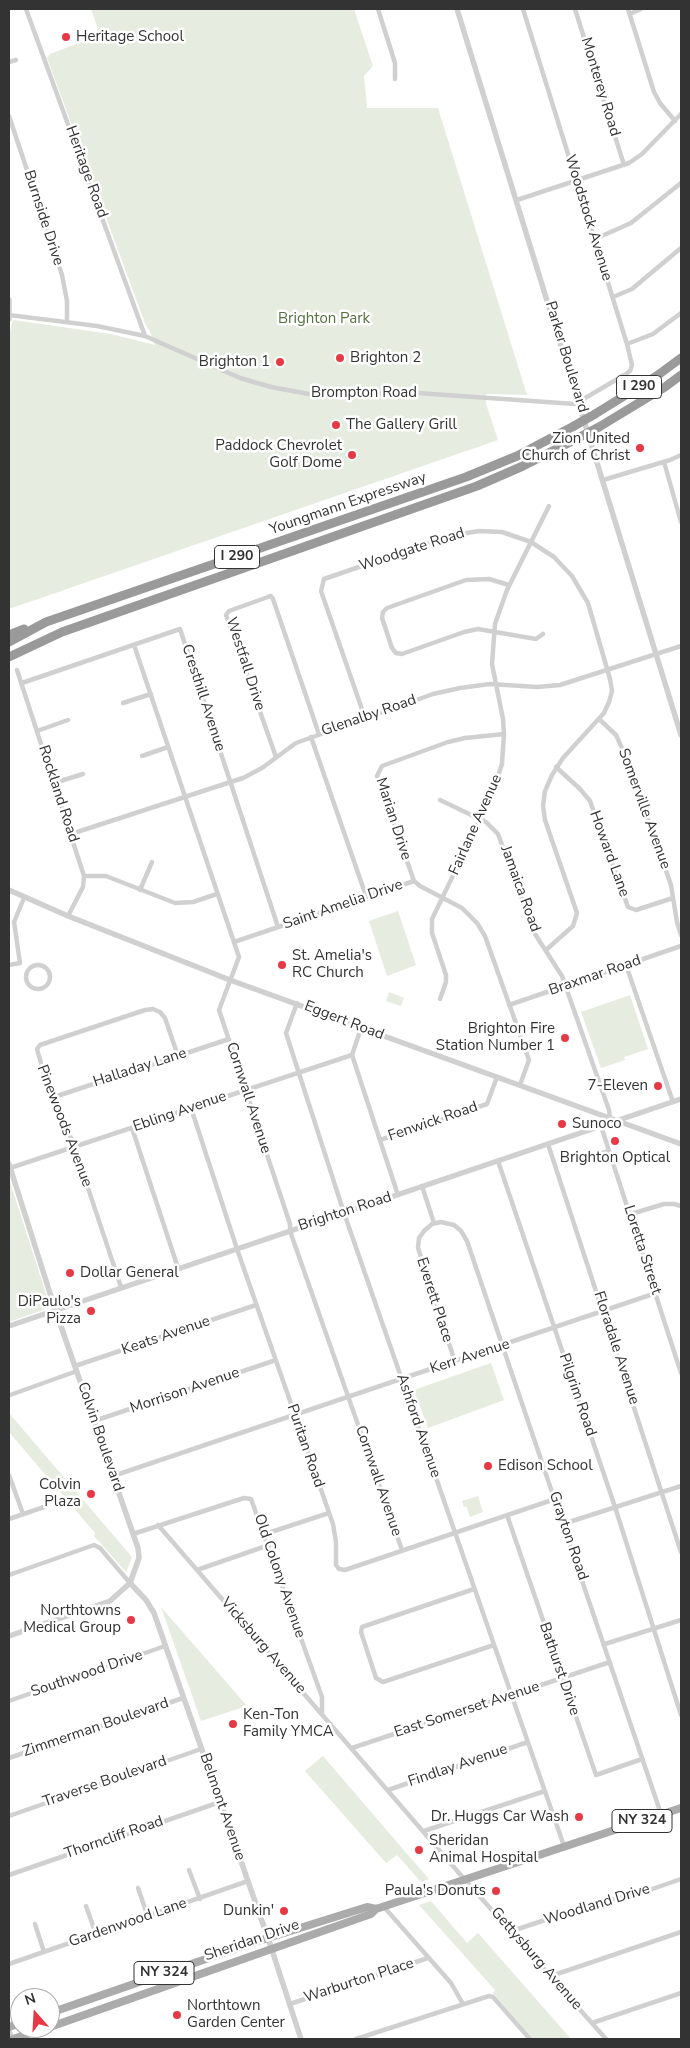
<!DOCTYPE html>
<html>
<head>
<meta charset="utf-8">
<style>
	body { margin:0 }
	#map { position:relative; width:690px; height:2048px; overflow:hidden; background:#fff; font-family:"Nunito Sans",sans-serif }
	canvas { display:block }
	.frame { position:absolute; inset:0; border:10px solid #333; pointer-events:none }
	.north { position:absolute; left:10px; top:1988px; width:50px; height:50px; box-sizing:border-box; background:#fff; border:1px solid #adadad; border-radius:50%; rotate:341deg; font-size:14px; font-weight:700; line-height:20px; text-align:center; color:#333 }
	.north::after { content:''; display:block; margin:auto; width:18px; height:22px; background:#e63946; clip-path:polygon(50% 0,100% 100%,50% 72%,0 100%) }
</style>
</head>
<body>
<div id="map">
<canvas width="690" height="2048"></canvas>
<div class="frame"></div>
<div class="north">N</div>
</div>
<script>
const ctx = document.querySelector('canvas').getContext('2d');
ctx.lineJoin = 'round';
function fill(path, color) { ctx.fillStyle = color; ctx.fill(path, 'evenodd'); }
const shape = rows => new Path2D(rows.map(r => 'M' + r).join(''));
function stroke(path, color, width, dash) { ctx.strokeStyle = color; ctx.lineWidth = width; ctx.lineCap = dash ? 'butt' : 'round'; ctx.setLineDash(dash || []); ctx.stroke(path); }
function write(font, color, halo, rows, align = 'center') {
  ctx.font = font + ' "Nunito Sans",sans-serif'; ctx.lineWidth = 5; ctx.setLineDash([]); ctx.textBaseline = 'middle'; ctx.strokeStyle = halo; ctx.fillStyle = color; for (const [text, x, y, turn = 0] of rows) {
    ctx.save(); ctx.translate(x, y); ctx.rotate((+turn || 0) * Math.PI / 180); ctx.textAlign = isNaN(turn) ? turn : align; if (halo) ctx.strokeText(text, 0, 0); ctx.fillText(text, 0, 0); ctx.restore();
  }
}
const green = shape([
	[91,9,354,9,373,66,364,76,367,108,438,108,527,395,486,394,486,404,498,440,9,609,9,335,13,320,111,334,155,345,151,334,145,323,47,58,50,54,100,35],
	[398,911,416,965,387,976,369,921],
	[389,992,404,998,401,1006,386,1001],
	[630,995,648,1049,624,1057,625,1060,601,1068,581,1012],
	[9,1179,48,1300,43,1310,9,1322],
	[491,1363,504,1400,428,1428,414,1390],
	[9,1413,132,1557,126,1572,94,1536,95,1533,9,1432],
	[478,1496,483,1512,470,1517,466,1506,464,1507,462,1501],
	[161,1607,247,1706,201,1721],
	[323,1756,402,1848,429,1879,421,1882,397,1855,386,1863,305,1771],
	[431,1901,467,1943,478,1933,571,2039,533,2039,493,1993,495,1990,419,1905]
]);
const minor = shape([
	[26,9,145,336],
	[378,9,395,63,395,79],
	[575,9,624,165],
	[628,9,654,92,660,103,675,121],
	[630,14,641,9],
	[9,62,16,60],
	[9,116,62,275,67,301,67,322],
	[517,200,629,163,642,154,681,114],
	[595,239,631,223,681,183],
	[613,297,632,289,681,248],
	[9,315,97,326,145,336,240,378,271,387,309,394,347,395,403,392,575,404,626,374,630,371,632,365,627,344,523,9],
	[627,344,653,334,681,313],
	[664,462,681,522],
	[603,480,670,460,681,455],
	[509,585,489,579,466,580,387,608,383,612,382,618,392,648,396,653,402,654,464,632,478,629,536,639,543,634],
	[134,645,239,957,219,1010,290,1224,290,1231,402,1550],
	[17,670,84,876,83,887,68,916],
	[22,683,180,629,278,927],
	[123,703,151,694],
	[365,718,321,591,324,579,449,536,479,531,502,532,531,542,554,557,572,576,588,603,610,679,612,691,609,702,604,713,563,758,552,775,545,791,543,806,545,820,577,913,573,926,546,950],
	[599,719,616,735,626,757,671,885,677,922,681,935],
	[37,731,68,720],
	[504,734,465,738,448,742,382,766,377,776,414,881,420,886,462,908,477,923,485,936,529,1060,520,1085],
	[311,737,366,896],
	[142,756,168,747],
	[276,757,226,615,229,611,268,597,271,596,273,599,319,734],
	[556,767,580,789,590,801,628,907,636,910,673,898],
	[54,783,83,774],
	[440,800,486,822,498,834,535,934,562,976,609,1110,610,1118],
	[71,834,243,778,262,768,296,743,433,694,460,688,490,684,537,687,560,685,681,646],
	[84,876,106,876,175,903,193,902,217,894],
	[140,890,152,862],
	[234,942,414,881],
	[20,963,14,922,24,898],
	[9,965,20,963],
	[626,965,673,1102],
	'26 977a12 12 0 1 1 24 0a12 12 0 1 1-24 0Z',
	[440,999,446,982,446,975,432,933,432,919,490,799,502,764,504,734,503,719,492,664,495,624,507,590,549,506],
	[297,1003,286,1033,344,1213,564,1846],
	[509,1005,681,946],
	[352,1055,398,1195],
	[51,1098,229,1039],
	[191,1108,237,1249,333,1524,336,1542,336,1565,339,1569,345,1570,555,1499],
	[601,1126,681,1373],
	[132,1128,178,1268],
	[380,1140,487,1104,497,1077],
	[548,1144,681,1552],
	[583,1159,609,1151],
	[498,1161,615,1507,681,1715],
	[10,1168,352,1055,361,1028],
	[422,1186,434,1223],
	[631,1214,664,1204,674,1204,681,1206],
	[121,1287,72,1140,51,1098,37,1049,40,1045,145,1010,153,1009,160,1012,165,1018,178,1056],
	[455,1362,418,1248,419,1238,424,1231,432,1224,441,1222,454,1225,461,1231,467,1241,661,1814],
	[75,1366,256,1305],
	[10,1395,77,1371],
	[94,1421,276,1360],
	[9,1475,23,1514],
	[113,1476,656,1293],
	[507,1515,596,1775,642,1759],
	[9,1519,44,1507],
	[563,1524,681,1486],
	[158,1525,459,1873,606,2039],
	[133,1534,244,1498,251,1499,322,1697,322,1714],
	[265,1534,329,1513],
	[197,1570,269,1545],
	[9,1575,94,1545,100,1548,130,1583],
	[474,1589,362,1627,361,1632,376,1678,383,1682,494,1645],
	[605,1644,681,1620],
	[9,1701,165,1646],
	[352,1748,610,1662],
	[9,1758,183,1698],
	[388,1790,528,1742],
	[9,1816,201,1749],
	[424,1831,545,1791],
	[189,1870,200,1899],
	[9,1875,220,1802],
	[138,1888,148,1917],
	[86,1906,96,1934],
	[384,1907,451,1983,463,2004],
	[35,1924,44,1952],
	[512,1931,599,1902,638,1894,681,1879],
	[9,1964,248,1881],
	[551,1976,681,1932],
	[290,2004,428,1958],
	[592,2023,681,1993],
	[356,2039,489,1996,493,1997,530,2039]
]);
const tertiary = shape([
	[457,9,681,735],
	[9,300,9,319],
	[9,890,68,916,230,980,681,1144],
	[9,1164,55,1309,138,1548,139,1558,130,1583,110,1601,9,1636],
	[9,1326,681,1099],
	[130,1583,146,1600,154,1613,270,1944,301,2039],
	[9,2031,12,2039]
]);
const primary = shape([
	[50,2013,252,1943,367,1907,376,1909,681,1808],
	[9,2027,20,2023],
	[50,2027,371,1914,376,1909],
	[13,2039,46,2028]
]);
const motorway = shape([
	[595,414,658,375,681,358],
	[599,427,665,387,681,375],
	[9,635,24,629],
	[9,642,46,622,466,477,517,456,574,426],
	[9,657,62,632,477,486,523,466,578,438]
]);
const motorwayBridge = shape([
	[574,426,595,414],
	[578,438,599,427]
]);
const markers = [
	[66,37,5,"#e63946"],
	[340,358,5,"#e63946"],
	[280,362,5,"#e63946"],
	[336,425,5,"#e63946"],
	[640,448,5,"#e63946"],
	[352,455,5,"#e63946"],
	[282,965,5,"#e63946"],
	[565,1038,5,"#e63946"],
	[658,1086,5,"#e63946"],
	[562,1124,5,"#e63946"],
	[615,1141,5,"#e63946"],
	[70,1273,5,"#e63946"],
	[91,1311,5,"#e63946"],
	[488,1466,5,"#e63946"],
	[91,1494,5,"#e63946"],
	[131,1620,5,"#e63946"],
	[233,1724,5,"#e63946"],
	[579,1817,5,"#e63946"],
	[419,1850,5,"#e63946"],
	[496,1891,5,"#e63946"],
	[284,1911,5,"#e63946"],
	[177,2015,5,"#e63946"]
];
const shields = [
	[639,387,45],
	[237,557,45],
	[642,1821,60],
	[164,1973,60]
];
const shieldNames = [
	["I 290",639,387],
	["I 290",237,557],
	["NY 324",642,1821],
	["NY 324",164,1973]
];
const poiNames = [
	["Heritage School",76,37,"left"],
	["Brighton 2",350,358,"left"],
	["Brighton 1",270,362],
	["The Gallery Grill",346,425,"left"],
	["Zion United",630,439],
	["Church of Christ",630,456],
	["Paddock Chevrolet",342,446],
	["Golf Dome",342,463],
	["St. Amelia's",292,956,"left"],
	["RC Church",292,973,"left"],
	["Brighton Fire",555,1029],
	["Station Number 1",555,1046],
	["7-Eleven",648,1086],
	["Sunoco",572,1124,"left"],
	["Brighton Optical",615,1158,"center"],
	["Dollar General",80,1273,"left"],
	["DiPaulo's",81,1302],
	["Pizza",81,1319],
	["Edison School",498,1466,"left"],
	["Colvin",81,1485],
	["Plaza",81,1502],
	["Northtowns",121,1611],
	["Medical Group",121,1628],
	["Ken-Ton",243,1715,"left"],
	["Family YMCA",243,1732,"left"],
	["Dr. Huggs Car Wash",569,1817],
	["Sheridan",429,1841,"left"],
	["Animal Hospital",429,1858,"left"],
	["Paula's Donuts",486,1891],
	["Dunkin'",274,1911],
	["Northtown",187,2006,"left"],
	["Garden Center",187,2023,"left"]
];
const streetNames = [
	["Monterey Road",600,87,73],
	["Heritage Road",86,172,70],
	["Burnside Drive",43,218,72],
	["Woodstock Avenue",588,218,73],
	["Parker Boulevard",566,357,73],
	["Brompton Road",364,393],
	["Youngmann Expressway",348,504,-19],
	["Woodgate Road",412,550,-18],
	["Westfall Drive",245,664,72],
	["Cresthill Avenue",203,698,72],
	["Glenalby Road",369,716,-19],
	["Rockland Road",58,794,72],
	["Somerville Avenue",644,809,70],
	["Marian Drive",393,819,72],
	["Fairlane Avenue",476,825,-66],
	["Howard Lane",609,854,70],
	["Jamaica Road",520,889,70],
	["Saint Amelia Drive",343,905,-19],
	["Braxmar Road",595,976,-19],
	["Eggert Road",344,1021,21],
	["Halladay Lane",140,1068,-18],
	["Cornwall Avenue",248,1098,72],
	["Ebling Avenue",180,1112,-19],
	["Fenwick Road",433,1122,-19],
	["Pinewoods Avenue",64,1126,69],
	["Brighton Road",345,1212,-18],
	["Loretta Street",642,1250,72],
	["Everett Place",434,1300,72],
	["Keats Avenue",166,1336,-19],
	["Floradale Avenue",616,1348,72],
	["Kerr Avenue",470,1357,-18],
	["Morrison Avenue",185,1391,-19],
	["Pilgrim Road",577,1395,71],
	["Ashford Avenue",418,1426,71],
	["Colvin Boulevard",100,1437,71],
	["Puritan Road",305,1446,71],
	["Cornwall Avenue",378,1481,71],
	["Grayton Road",568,1536,71],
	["Old Colony Avenue",279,1576,71],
	["Vicksburg Avenue",263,1646,49],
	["Bathurst Drive",559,1669,71],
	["Southwood Drive",87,1674,-19],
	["East Somerset Avenue",467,1710,-18],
	["Zimmerman Boulevard",96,1728,-19],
	["Findlay Avenue",458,1766,-19],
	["Traverse Boulevard",105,1782,-19],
	["Belmont Avenue",222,1807,71],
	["Thorncliff Road",114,1838,-19],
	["Woodland Drive",597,1905,-17],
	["Gardenwood Lane",128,1923,-19],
	["Sheridan Drive",252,1941,-19],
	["Gettysburg Avenue",536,1959,49],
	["Warburton Place",359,1981,-18]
];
const parkNames = [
	["Brighton Park",324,319]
];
fill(green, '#e6ecdf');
stroke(minor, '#d0d0d0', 4.5);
stroke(tertiary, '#d0d0d0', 5.5);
stroke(primary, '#ababab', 8);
stroke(motorway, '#9a9a9a', 9);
stroke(motorwayBridge, '#9a9a9a', 9);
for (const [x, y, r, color] of markers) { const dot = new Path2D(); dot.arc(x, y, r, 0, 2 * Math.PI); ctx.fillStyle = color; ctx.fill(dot); stroke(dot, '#fff', 2); }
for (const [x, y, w] of shields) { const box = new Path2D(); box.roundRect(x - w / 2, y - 11.5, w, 23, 4); ctx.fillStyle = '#fff'; ctx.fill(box); stroke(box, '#333', 1); }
write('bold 14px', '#333', null, shieldNames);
write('15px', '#333', '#fff', poiNames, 'right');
write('15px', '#333', '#fff', streetNames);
write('15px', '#56703f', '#fff', parkNames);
</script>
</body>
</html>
